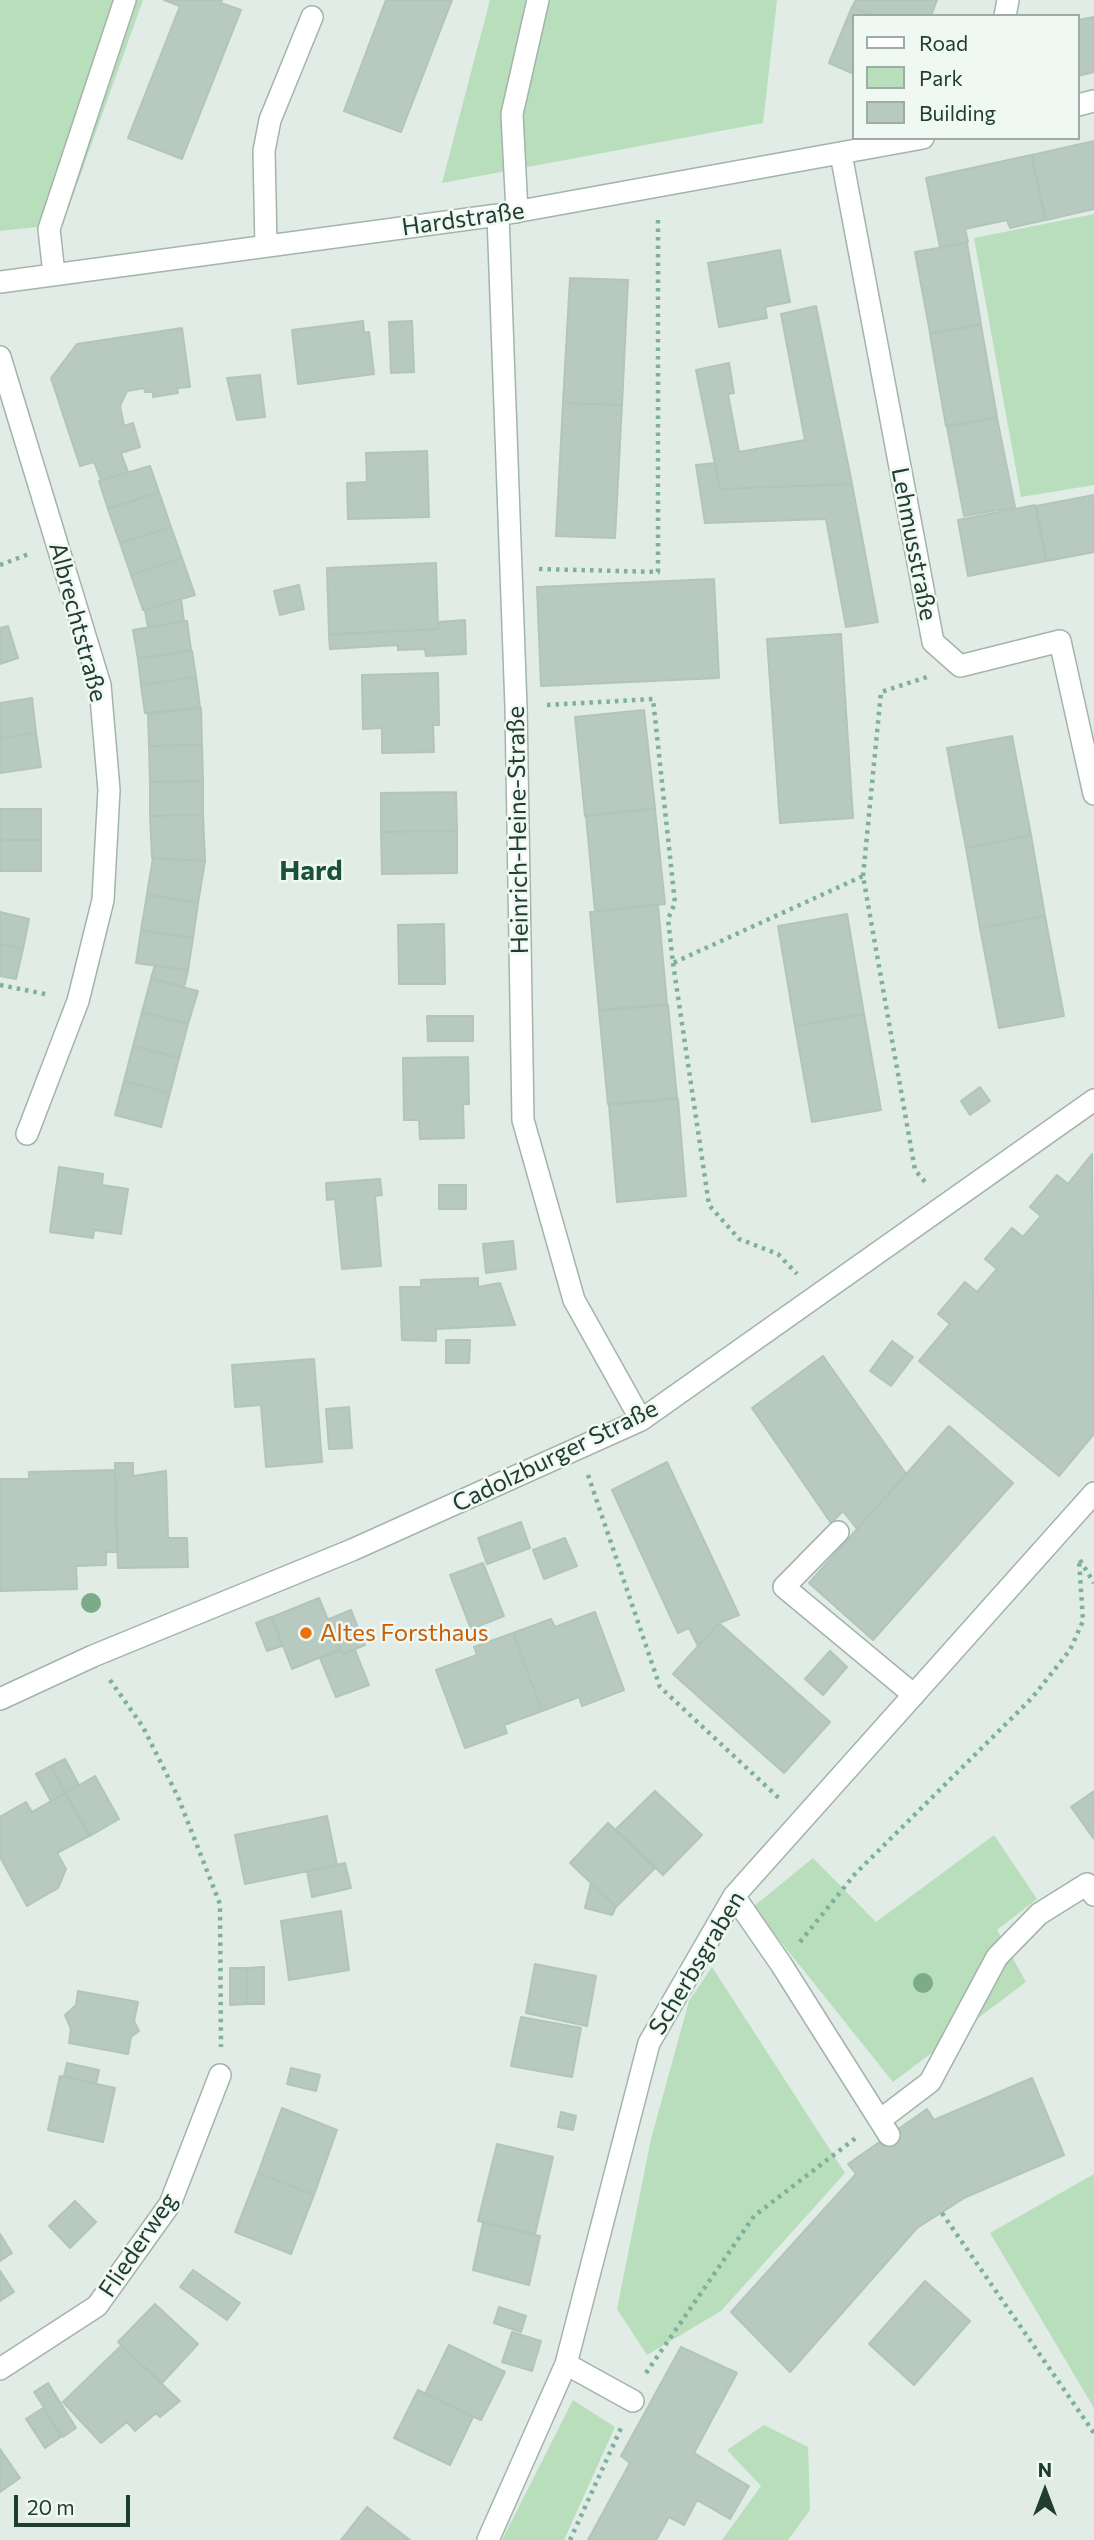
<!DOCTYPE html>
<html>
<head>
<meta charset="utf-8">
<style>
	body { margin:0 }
	#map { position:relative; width:1094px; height:2540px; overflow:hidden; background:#e0ece5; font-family:Commissioner,sans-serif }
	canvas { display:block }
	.legend { position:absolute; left:852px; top:14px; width:228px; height:126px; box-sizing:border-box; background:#f0f8f3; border:2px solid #9dada5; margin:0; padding:9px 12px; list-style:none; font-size:21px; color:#203d31 }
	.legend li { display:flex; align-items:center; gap:14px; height:35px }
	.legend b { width:35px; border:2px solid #9dada5 }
	.north { position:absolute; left:1010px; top:2456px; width:70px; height:70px; -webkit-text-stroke:5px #f0f8f3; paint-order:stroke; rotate:0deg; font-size:19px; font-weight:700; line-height:28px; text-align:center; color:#203d31 }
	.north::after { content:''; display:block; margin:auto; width:24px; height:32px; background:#203d31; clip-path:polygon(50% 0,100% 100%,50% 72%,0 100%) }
	.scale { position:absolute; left:14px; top:2495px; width:116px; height:32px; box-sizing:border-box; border:4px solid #203d31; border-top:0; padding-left:9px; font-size:21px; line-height:24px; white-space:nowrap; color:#203d31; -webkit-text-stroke:5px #f0f8f3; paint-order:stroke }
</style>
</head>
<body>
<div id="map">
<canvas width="1094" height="2540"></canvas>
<ul class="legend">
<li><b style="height:9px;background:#fff"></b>Road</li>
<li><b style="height:19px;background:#b8debc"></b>Park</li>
<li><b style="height:19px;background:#b8c9c0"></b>Building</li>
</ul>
<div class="north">N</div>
<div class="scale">20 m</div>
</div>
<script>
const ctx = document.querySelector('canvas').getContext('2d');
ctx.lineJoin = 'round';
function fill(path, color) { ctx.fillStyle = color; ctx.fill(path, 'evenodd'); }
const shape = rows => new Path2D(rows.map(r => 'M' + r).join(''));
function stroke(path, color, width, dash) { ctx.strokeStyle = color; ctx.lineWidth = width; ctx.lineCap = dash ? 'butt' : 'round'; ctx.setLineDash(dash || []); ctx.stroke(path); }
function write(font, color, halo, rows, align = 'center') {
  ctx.font = font + ' Commissioner,sans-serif'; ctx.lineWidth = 5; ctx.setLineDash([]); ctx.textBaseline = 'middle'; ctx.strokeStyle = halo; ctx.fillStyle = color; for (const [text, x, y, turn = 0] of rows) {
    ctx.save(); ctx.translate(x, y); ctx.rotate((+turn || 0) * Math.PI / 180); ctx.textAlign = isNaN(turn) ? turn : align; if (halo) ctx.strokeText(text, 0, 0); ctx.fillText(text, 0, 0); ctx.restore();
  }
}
const green = shape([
	[0,0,143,0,63,224,0,231],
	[490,0,777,0,763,123,442,183],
	[1094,214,1094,485,1021,497,974,238],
	[994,1835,1037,1899,997,1930,1026,1982,893,2082,753,1907,813,1858,876,1922],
	[712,1967,845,2173,721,2311,647,2355,617,2309,651,2139,689,2001],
	[1094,2174,1094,2408,990,2233],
	[573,2400,615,2427,564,2540,502,2540],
	[764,2425,808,2447,810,2510,788,2540,722,2540,761,2486,727,2450]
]);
const building = shape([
	[164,0,222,0,221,3,241,10,182,159,128,138,180,6,164,0],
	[386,0,452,0,401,132,344,111,386,0],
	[856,0,937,0,931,16,873,16,852,7,856,0],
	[852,7,873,16,854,16,854,74,829,63,852,7],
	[1094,17,1094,72,1078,76,1078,20,1094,17],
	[1094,141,1094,209,1046,220,1032,155,1094,141],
	[1031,155,1045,220,1010,228,1007,220,965,229,968,242,940,247,926,178,1031,155],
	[967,243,981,324,930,333,915,252,967,243],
	[780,250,790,302,765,307,767,318,719,327,708,263,780,250],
	[570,278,628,280,622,405,563,403,570,278],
	[816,306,852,484,720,489,696,370,729,363,734,393,728,394,739,452,805,440,781,314,816,306],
	[363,321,364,333,369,332,374,374,298,384,292,330,363,321],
	[412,321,414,372,391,373,389,322,412,321],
	[981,325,997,417,946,426,930,334,981,325],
	[182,328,190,387,177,388,178,393,153,397,153,392,145,392,144,388,127,391,120,406,124,426,133,423,140,447,121,453,128,472,101,480,94,462,80,466,51,378,77,344,182,328],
	[260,375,265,417,237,420,227,378,260,375],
	[563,403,622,405,615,538,556,536,563,403],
	[997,418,1015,507,964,516,947,427,997,418],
	[427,451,429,517,348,519,347,483,367,482,366,453,427,451],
	[715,463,720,489,852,484,878,622,846,627,826,519,705,523,696,465,715,463],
	[150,466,159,492,108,509,99,481,150,466],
	[159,492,171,527,120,543,108,509,159,492],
	[1094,495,1094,552,1047,561,1036,506,1094,495],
	[1035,505,1046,561,968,576,958,520,1035,505],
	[171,527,182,558,131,575,120,543,171,527],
	[182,558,195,595,143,610,131,575,182,558],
	[436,563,438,629,329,634,327,568,436,563],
	[714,579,719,678,541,686,537,587,714,579],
	[299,585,304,609,280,615,274,591,299,585],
	[181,599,184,621,148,627,145,610,181,599],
	[465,620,466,654,426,656,425,649,398,650,398,645,330,649,329,635,438,629,438,622,465,620],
	[187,621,191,650,138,659,133,630,187,621],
	[8,626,18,658,0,664,0,628,8,626],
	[841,634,853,818,780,823,767,639,841,634],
	[192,651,196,677,141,685,138,659,192,651],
	[438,673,439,725,433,725,434,752,382,753,382,728,363,729,362,675,438,673],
	[196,677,200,707,145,713,141,685,196,677],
	[32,698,36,733,0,738,0,703,32,698],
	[201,708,202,745,149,746,148,714,201,708],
	[644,710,655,808,585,816,575,717,644,710],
	[36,733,41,767,0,773,0,738,36,733],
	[1012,736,1031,835,966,848,947,748,1012,736],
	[202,745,203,781,150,782,149,746,202,745],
	[203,781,203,815,150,816,150,782,203,781],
	[456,792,457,831,381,832,381,793,456,792],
	[0,809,41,809,41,840,0,840,0,809],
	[655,809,665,904,595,911,586,816,655,809],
	[203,815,205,861,152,858,150,816,203,815],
	[457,831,457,873,382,874,381,832,457,831],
	[1031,835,1045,916,980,928,966,848,1031,835],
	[0,840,41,840,41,871,0,871,0,840],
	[153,858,205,861,198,903,147,894,153,858],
	[147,895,198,903,193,938,141,930,147,895],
	[658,905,667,1004,599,1010,590,912,658,905],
	[0,912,29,919,23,949,0,944,0,912],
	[847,914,864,1014,795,1026,778,926,847,914],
	[1045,916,1064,1016,999,1028,980,928,1045,916],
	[444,924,445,984,399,984,398,925,444,924],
	[141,931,193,938,188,970,136,963,141,931],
	[0,944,23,949,16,979,0,976,0,944],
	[155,965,188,971,184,987,151,978,155,965],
	[151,979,198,991,188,1024,142,1012,151,979],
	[668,1005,677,1098,608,1104,599,1011,668,1005],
	[142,1012,188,1024,179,1058,133,1046,142,1012],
	[864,1014,881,1110,812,1122,795,1026,864,1014],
	[427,1016,473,1016,473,1041,428,1041,427,1016],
	[133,1046,179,1058,170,1093,124,1081,133,1046],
	[468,1057,469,1104,463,1104,464,1138,420,1139,419,1120,404,1120,403,1058,468,1057],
	[124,1081,170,1093,161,1127,115,1115,124,1081],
	[980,1087,990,1101,970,1115,961,1101,980,1087],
	[678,1099,686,1196,617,1202,609,1105,678,1099],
	[1092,1154,1094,1434,1059,1476,919,1361,950,1324,938,1314,965,1282,977,1292,997,1269,985,1259,1012,1228,1023,1237,1041,1216,1030,1207,1057,1175,1068,1184,1092,1154],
	[59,1167,103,1174,102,1185,128,1189,121,1234,94,1230,93,1238,50,1232,59,1167],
	[380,1179,382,1195,375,1196,381,1266,342,1269,335,1199,327,1200,326,1183,380,1179],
	[439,1185,466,1185,466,1209,439,1209,439,1185],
	[513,1241,516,1269,486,1273,483,1244,513,1241],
	[478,1278,478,1287,500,1283,515,1325,436,1329,436,1341,402,1340,400,1287,421,1287,421,1280,478,1278],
	[446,1340,470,1340,469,1363,446,1363,446,1340],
	[892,1341,913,1357,891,1386,870,1371,892,1341],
	[823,1356,906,1474,857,1529,843,1511,831,1523,752,1408,823,1356],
	[314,1359,322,1462,266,1467,261,1405,235,1407,232,1365,314,1359],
	[349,1407,352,1448,329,1449,326,1409,349,1407],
	[949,1426,1013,1483,873,1640,809,1583,949,1426],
	[667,1462,739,1615,719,1623,698,1646,689,1628,678,1633,612,1490,667,1462],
	[115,1463,133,1463,133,1476,166,1471,168,1538,187,1538,188,1567,118,1568,115,1463],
	[115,1470,117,1552,106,1552,106,1565,76,1566,77,1589,0,1591,0,1479,29,1479,29,1472,115,1470],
	[521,1522,530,1548,487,1564,478,1538,521,1522],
	[565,1538,577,1566,544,1579,533,1550,565,1538],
	[483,1563,504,1616,471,1629,450,1575,483,1563],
	[319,1598,340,1649,292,1669,272,1617,319,1598],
	[351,1610,365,1645,343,1654,329,1619,351,1610],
	[595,1612,624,1690,582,1706,579,1697,542,1711,513,1633,551,1619,555,1627,595,1612],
	[271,1617,282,1646,267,1651,256,1623,271,1617],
	[719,1623,830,1722,784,1773,673,1674,719,1623],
	[513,1633,542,1711,504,1725,507,1733,465,1748,436,1670,477,1655,474,1647,513,1633],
	[341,1650,343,1654,355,1650,369,1685,336,1697,320,1658,341,1650],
	[830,1651,847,1667,823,1695,805,1679,830,1651],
	[65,1759,79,1785,66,1793,51,1766,65,1759],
	[51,1766,65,1793,51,1801,36,1774,51,1766],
	[95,1776,119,1819,90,1836,66,1793,95,1776],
	[655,1791,702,1835,663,1875,615,1830,655,1791],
	[1094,1791,1094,1839,1071,1807,1094,1791],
	[65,1793,89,1836,57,1853,66,1869,58,1888,27,1906,0,1857,0,1817,26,1802,32,1812,65,1793],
	[327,1816,337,1865,245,1884,235,1835,327,1816],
	[608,1823,656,1867,616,1907,570,1863,608,1823],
	[345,1863,351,1888,312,1897,307,1871,345,1863],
	[591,1883,616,1907,612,1915,585,1908,591,1883],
	[341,1911,349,1970,289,1980,281,1921,341,1911],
	[535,1964,596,1976,587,2026,526,2013,535,1964],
	[264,1967,264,2004,247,2004,247,1968,264,1967],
	[230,1968,247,1968,247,2004,230,2005,230,1968],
	[78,1991,138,2002,134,2021,139,2031,131,2037,128,2054,69,2043,71,2029,65,2015,76,2005,78,1991],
	[521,2017,581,2028,572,2077,511,2066,521,2017],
	[67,2063,99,2070,96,2084,64,2076,67,2063],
	[291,2068,320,2075,316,2091,287,2084,291,2068],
	[60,2076,115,2088,103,2142,48,2130,60,2076],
	[1032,2078,1064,2155,966,2197,917,2228,790,2372,731,2312,856,2174,848,2164,927,2109,934,2120,1032,2078],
	[282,2108,337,2130,314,2195,258,2173,282,2108],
	[561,2112,576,2116,573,2130,558,2127,561,2112],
	[497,2144,553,2157,535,2234,478,2221,497,2144],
	[258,2173,314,2195,291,2254,235,2232,258,2173],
	[75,2201,96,2222,70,2248,49,2226,75,2201],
	[483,2223,540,2236,529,2285,473,2270,483,2223],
	[0,2234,12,2253,0,2261,0,2234],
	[193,2270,240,2303,227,2320,180,2287,193,2270],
	[0,2271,14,2292,0,2301,0,2271],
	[925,2281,970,2321,914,2385,869,2344,925,2281],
	[155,2304,198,2344,162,2383,118,2342,155,2304],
	[499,2307,526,2316,521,2332,494,2323,499,2307],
	[512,2332,541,2341,532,2371,502,2362,512,2332],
	[449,2345,505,2372,481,2420,425,2394,449,2345],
	[121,2346,180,2401,160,2417,156,2413,135,2431,127,2422,101,2443,63,2402,121,2346],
	[681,2347,737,2373,694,2453,749,2486,730,2519,697,2500,684,2525,669,2517,656,2540,588,2540,630,2463,621,2456,681,2347],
	[48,2383,76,2428,63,2437,34,2392,48,2383],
	[418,2390,473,2417,450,2465,394,2438,418,2390],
	[43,2408,61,2437,45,2448,26,2419,43,2408],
	[0,2449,20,2478,0,2492,0,2449],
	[367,2507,410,2540,341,2540,367,2507]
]);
const path = shape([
	[0,565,29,554],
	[539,569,658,572,658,217],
	[547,705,653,699,675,903,668,919,673,963,863,876,915,1170,926,1183],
	[863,876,881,692,927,677],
	[673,963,709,1205,739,1239,778,1254,797,1274],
	[0,985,50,995],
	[588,1475,660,1687,782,1801],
	[1080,1560,1094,1583],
	[110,1680,143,1727,178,1797,220,1904,221,2047],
	[800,1942,855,1874,1032,1698,1070,1650,1083,1621,1079,1559],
	[942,2213,1094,2433],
	[646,2373,754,2216,857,2137],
	[570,2540,622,2426]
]);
const minor = shape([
	[1005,16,1008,0],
	[1078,105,1094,101],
	[841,154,933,642,960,666,1060,641,1094,794],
	[517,212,512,114,538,0],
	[498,215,516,707,523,1120,574,1300,641,1420],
	[266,246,264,151,270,120,312,17],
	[54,274,49,229,125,0],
	[0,282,498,215,923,138],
	[0,357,100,685,109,790,103,900,78,1001,27,1134],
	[838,1532,784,1587,914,1695],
	[0,1699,93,1656,352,1550,641,1420,1094,1100],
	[734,1896,781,1964,889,2135],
	[880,2120,930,2082,997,1957,1039,1914,1087,1884,1094,1895],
	[566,2364,633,2401],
	[0,2369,97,2306,170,2204,220,2075],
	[488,2540,566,2364,649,2043,734,1896,1094,1493]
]);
const trees = [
	[91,1603],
	[923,1983]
];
const markers = [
	[306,1633,7,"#e8710a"]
];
const streetNames = [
	["Hardstraße",463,219,-8],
	["Lehmusstraße",914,544,79],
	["Albrechtstraße",78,622,75],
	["Heinrich-Heine-Straße",518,830,-91],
	["Cadolzburger Straße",555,1456,-26],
	["Scherbsgraben",697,1963,-59],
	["Fliederweg",138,2245,-56]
];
const foodNames = [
	["Altes Forsthaus",320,1633]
];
const quarterNames = [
	["Hard",311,871]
];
fill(green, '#b8debc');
fill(building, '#b8c9c0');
stroke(building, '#b2c5bb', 2);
stroke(minor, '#a3b4ab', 24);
stroke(path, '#7fb19a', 4.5, [3.5, 5]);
stroke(minor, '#fff', 21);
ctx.fillStyle = '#7bab88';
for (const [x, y] of trees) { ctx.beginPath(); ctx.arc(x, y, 10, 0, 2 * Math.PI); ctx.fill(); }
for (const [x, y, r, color] of markers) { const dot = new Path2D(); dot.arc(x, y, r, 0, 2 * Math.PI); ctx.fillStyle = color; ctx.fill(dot); stroke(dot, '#f0f8f3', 2.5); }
write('24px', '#203d31', '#f0f8f3', streetNames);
write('24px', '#c56008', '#f0f8f3', foodNames, 'left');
write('bold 28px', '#1b503b', '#f0f8f3', quarterNames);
</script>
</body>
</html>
